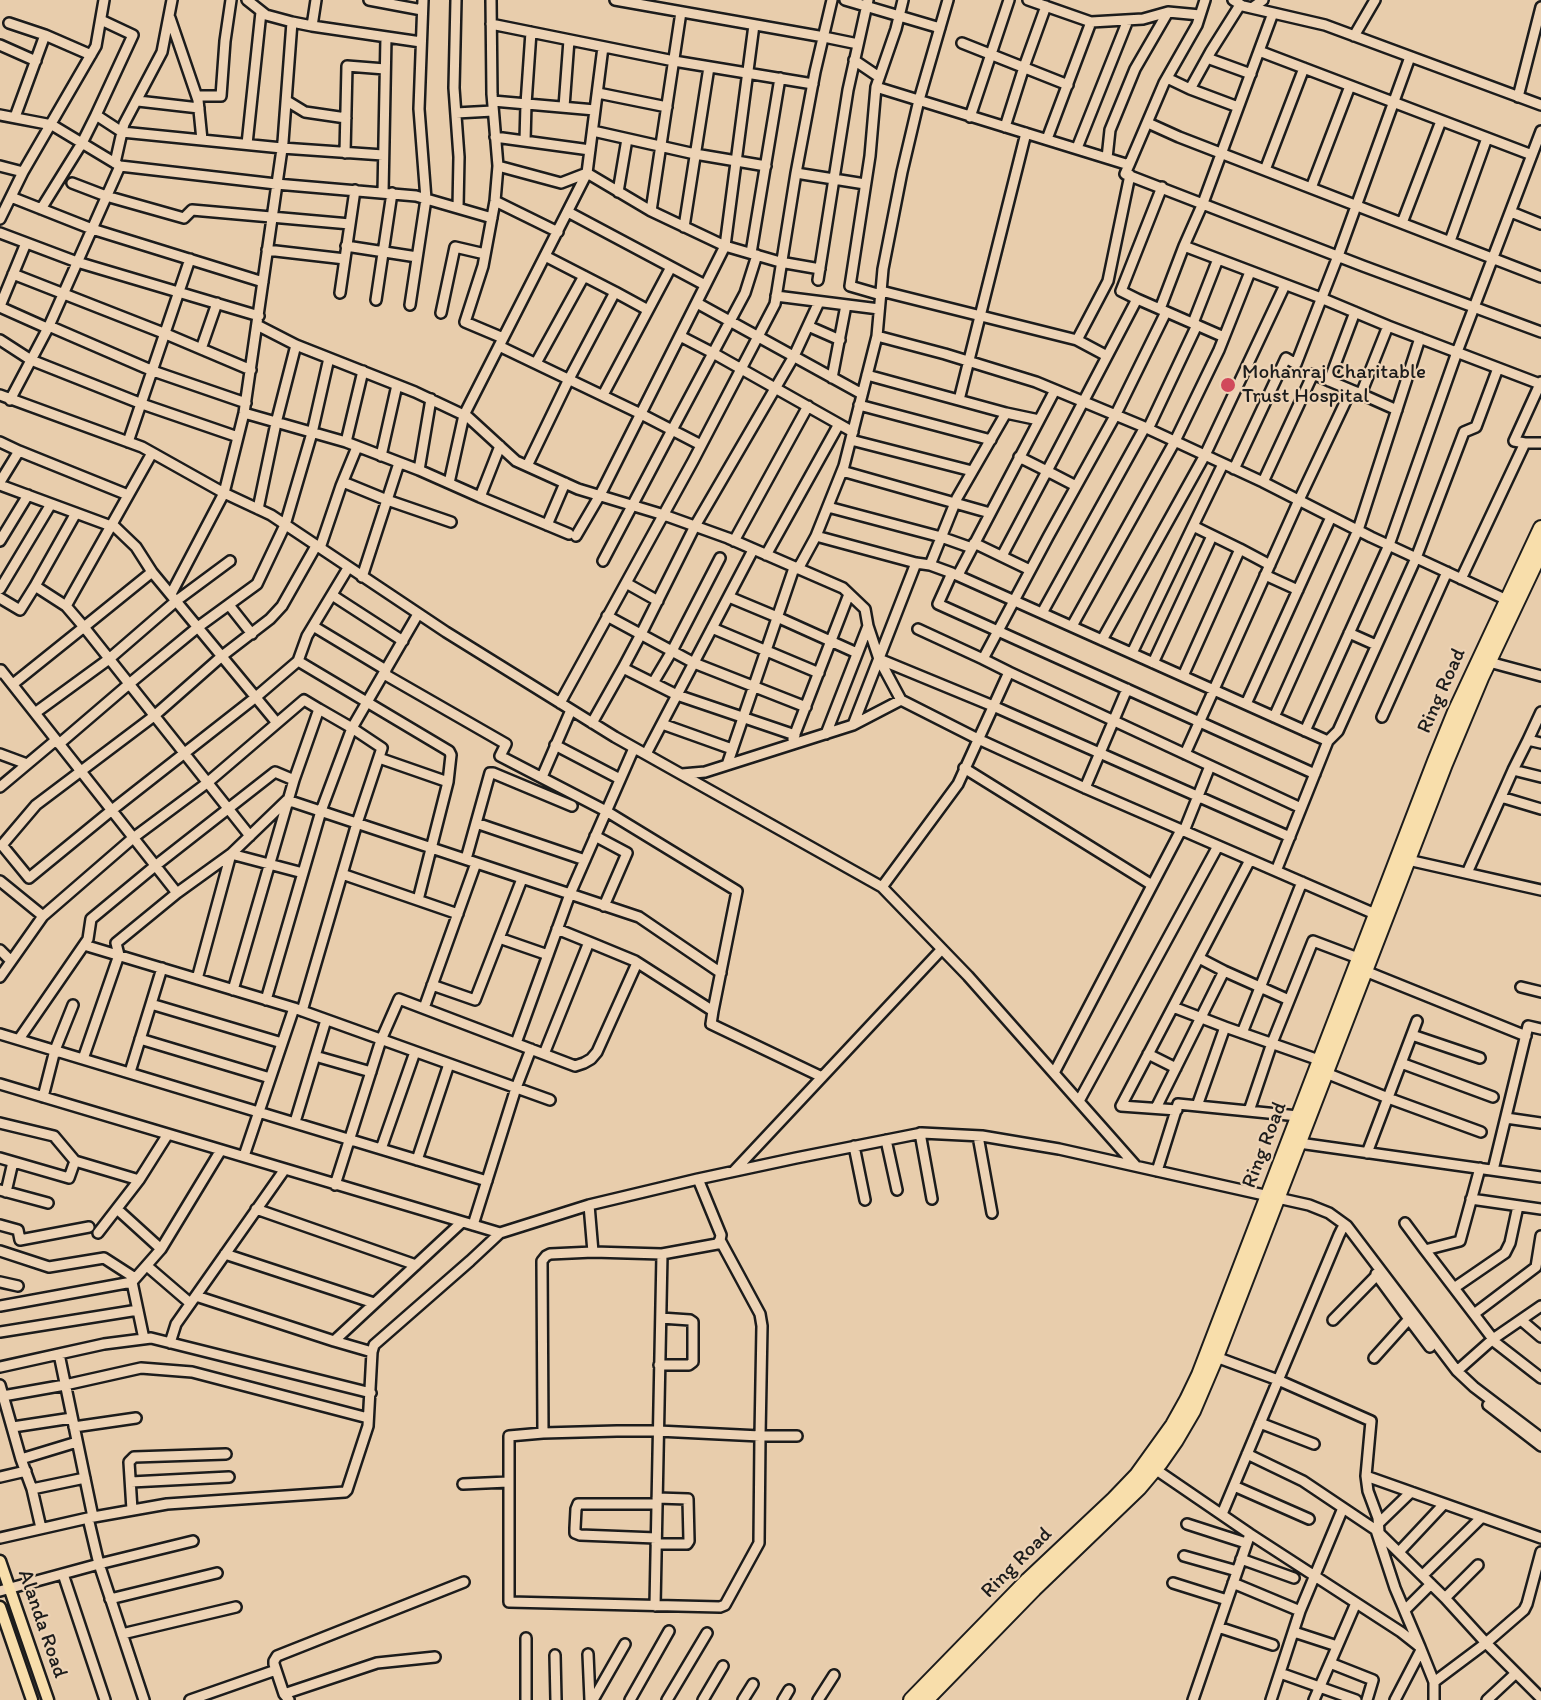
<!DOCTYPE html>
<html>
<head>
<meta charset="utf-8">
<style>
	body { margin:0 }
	canvas { display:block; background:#e8cdac }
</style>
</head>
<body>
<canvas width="1541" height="1700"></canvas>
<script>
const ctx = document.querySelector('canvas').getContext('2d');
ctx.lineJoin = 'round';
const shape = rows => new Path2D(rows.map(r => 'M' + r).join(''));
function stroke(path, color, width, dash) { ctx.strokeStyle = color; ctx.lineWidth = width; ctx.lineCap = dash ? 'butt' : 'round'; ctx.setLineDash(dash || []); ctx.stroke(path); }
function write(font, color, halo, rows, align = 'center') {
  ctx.font = font + ' Itim,sans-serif'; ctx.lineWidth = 4.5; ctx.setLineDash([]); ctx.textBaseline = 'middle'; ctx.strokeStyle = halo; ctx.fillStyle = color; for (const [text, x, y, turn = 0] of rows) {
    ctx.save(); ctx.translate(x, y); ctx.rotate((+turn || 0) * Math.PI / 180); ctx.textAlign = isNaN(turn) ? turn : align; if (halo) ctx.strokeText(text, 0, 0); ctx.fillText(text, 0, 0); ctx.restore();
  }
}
const minor = shape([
	[247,0,266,15,292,22,312,26],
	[316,0,312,26,421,42],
	[369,0,422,10],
	[456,0,454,88,459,157,458,208],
	[491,0,492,94,498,166,495,201,483,266,465,322,503,338],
	[615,0,824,37,858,44],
	[845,0,940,28],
	[948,0,919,100,902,172,883,269,877,336,945,354,1036,382,1142,426,1263,482,1371,537,1507,600],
	[1028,0,1091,22,1143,19,1168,12,1200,15],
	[1233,0,1243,6,1325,25,1541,105],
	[1252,8,1263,0],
	[681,12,651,211,725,246,780,262,820,269],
	[1273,13,1203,203,1184,246,1321,298,1388,326],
	[170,18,198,100,202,140],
	[101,20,133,35,96,115,122,132,124,124,162,52,172,0],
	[9,23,45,35,91,55],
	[491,24,674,61,813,84],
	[1354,36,1375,0],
	[962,43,1068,85],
	[0,45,36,61],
	[1259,51,1532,155],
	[1207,58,1251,74],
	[854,60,879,77],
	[1167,78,1190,89],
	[876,87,1129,165,1125,174,1363,266,1541,332],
	[598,93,667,107],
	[197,96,221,96,225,41,231,0],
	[1518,97,1541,7],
	[138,101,199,108],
	[287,101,305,112,346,118],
	[493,101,595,110],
	[564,107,569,40],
	[1238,107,1190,89,1211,51,1240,5],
	[456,113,493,111],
	[0,115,52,125,120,166,276,184,416,196,492,218],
	[15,117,45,35],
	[970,117,1009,0],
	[1148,123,1179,137,1541,277],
	[1005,127,1024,67,1046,6],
	[593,131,695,154,766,166],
	[495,137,590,150],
	[1047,139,1091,22],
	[525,141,526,104,531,32],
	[247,144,261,12],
	[1077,148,1128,20],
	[345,153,347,66,385,69],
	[1107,158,1110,130,1135,69,1168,12],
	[115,163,122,132,282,148,383,155],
	[1129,165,1164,83,1197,25,1205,0],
	[0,166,23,172],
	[498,166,561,183,587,173,651,211],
	[1265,170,1304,68],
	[796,173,865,184],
	[72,183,106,196,184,218,192,210,350,224],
	[1311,188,1350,86],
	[618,192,627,139],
	[383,193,386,37],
	[11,197,92,229,263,282],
	[495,201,558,232],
	[41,209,82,143,96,115],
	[568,212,705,285],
	[1511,212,1541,224],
	[0,219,23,172,96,46,104,0],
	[1402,223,1441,121],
	[684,227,709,67],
	[0,233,77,262,259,316],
	[1450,241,1487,138],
	[346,246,417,257],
	[267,250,345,259],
	[751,253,780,78],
	[13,274,166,334,251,370],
	[818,280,848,90,868,0],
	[881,291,1077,340,1107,356],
	[615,292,648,310],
	[340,293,355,190],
	[881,295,850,286,870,156,876,87,896,29,903,0],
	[776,296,879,309],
	[1137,299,1224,337],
	[376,300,392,193],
	[697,303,862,394],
	[410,305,426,199,419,109,423,0],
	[0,306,26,243],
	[0,307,47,328],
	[1160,309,1184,246],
	[441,313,455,247,485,254],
	[1193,323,1218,259],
	[257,325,296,345,415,392,468,417,516,461,578,489,664,515,728,538,843,588,865,609,868,626,879,659,901,700,978,739,1085,788,1375,914],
	[49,326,153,371,246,403],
	[808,326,840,340],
	[680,336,713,353,853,432],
	[0,340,31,360,142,404,238,437],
	[1077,340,1108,281,1130,175],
	[499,346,641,414,701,445],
	[201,349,217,303],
	[536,363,584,276],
	[867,375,1006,413],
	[832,378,846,305],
	[1329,381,1355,312],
	[1361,394,1397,410],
	[0,395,142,447,224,493,271,515,446,632,615,737,882,887,968,976,1136,1166],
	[603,395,671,267],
	[10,400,49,326,120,166],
	[959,400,1026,133],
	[859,405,991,440],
	[244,413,346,442,419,470,431,399],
	[1148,429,1197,325],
	[851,440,972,471],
	[0,442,19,451],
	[128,442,190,259],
	[346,442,363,371],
	[1525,443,1541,443],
	[152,453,66,606,84,627,152,572,277,723],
	[381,456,397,385],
	[1223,464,1193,526,1240,549],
	[527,466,569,379,615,292,545,256],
	[1234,469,1286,358,1296,364,1338,256,1410,57],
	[419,470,480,497,500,446],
	[842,471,990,513],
	[0,482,19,451,128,495],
	[343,482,387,500,451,522],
	[1263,482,1313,374,1351,390],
	[449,483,464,415,587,173,603,47],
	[0,485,111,526],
	[1076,486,1047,471,1137,299,1121,291,1162,187],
	[480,497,569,534],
	[828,507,941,537,972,548],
	[258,509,276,423,296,345],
	[112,524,136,547,152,572],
	[547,525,565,483],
	[576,536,600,495,725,246,754,25],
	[816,536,844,466,877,336],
	[0,541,28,495],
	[734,541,808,406],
	[974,543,1030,570],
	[316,546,282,606,270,619,222,656,154,716,36,805,2,845,29,878,112,810,256,697,298,661,449,751,451,755,448,782],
	[320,548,341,486,357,447],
	[766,555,839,424],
	[1002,556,1047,471,1019,457],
	[603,561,672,430,745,293,757,255],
	[930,565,957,498,1006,413,1039,420],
	[798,569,816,536,916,563,930,565,952,573,1328,741,1276,871],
	[952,573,938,604,1315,774],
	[958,575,1055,390],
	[1265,575,1298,590],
	[362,577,399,463],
	[1461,579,1525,443,1514,441,1540,384],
	[626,583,658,601],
	[35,586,76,513],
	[0,589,51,504],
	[171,594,224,493,244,413,283,142,292,22],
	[332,595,403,641],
	[729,597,777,617,857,653],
	[0,598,20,610,35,586,66,606],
	[229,605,252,634],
	[1042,613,1145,427],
	[607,616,694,663,806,707],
	[313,626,386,670],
	[1072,626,1175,441,1219,350,1250,272],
	[712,628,819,673],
	[918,629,983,659],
	[1349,633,1376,645],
	[1102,640,1205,455,1285,285],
	[1132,653,1193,526],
	[879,659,993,706,1290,837],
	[298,661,307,636,348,568],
	[1489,662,1541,676],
	[1153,663,1212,536],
	[623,668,641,634,695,526,794,356,819,302],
	[1009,672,1301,808],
	[0,673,1,670,177,893],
	[384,674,506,744,500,756,606,811,737,891,713,1011],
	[1183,676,1240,549,1270,565],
	[653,683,672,651,720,558],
	[13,684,84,627,250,836],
	[560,703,693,461,775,304,796,173,815,72,832,0],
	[1246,704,1331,517],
	[1541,712,1528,740,1541,743],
	[35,713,109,659,176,601,230,561],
	[1274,717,1358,530,1420,338],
	[1382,717,1447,572],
	[592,723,623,668,677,695,795,735],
	[662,724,732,749],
	[853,725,916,563],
	[1305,731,1389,545,1457,352,1541,131],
	[826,734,868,626],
	[793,739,849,594],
	[1328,741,1338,731,1416,558,1464,432,1476,427,1498,368],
	[59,744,129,684,198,627,257,584,285,525,312,433,329,358],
	[555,745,620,779],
	[0,754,27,764],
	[646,754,753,550],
	[1185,754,1299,500,1351,390,1361,394,1388,326,1540,384,1541,382],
	[379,758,448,782,418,900],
	[727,765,794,568],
	[964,768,1152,885],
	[1513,770,1541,777],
	[682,774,705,772,853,725,901,700],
	[542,777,571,710],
	[0,787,56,740],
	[1085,788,1127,689],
	[1501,797,1541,809],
	[476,823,585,860],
	[1184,831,1210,766],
	[595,836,627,853,604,906],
	[231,854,287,800,570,894,634,748],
	[231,854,303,873],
	[466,859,490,773,493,773,572,806],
	[1408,860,1541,890],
	[1467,873,1513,770,1528,740],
	[342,874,458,914],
	[0,881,43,916],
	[882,887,958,784,1009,672,983,659,1048,537,1115,416,1166,312],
	[499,938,548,955],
	[589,942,635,961,713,1011,711,1024,822,1077],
	[84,945,294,1008,550,1100],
	[0,950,11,961],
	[1224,971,1289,1000],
	[1365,971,1526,1036],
	[0,977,43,916,133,838,207,783,304,700,319,709],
	[432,985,475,1000,522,879],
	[1521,987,1541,992],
	[266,1000,321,811,352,728,319,709,294,780],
	[151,1004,162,968],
	[1173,1007,1225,1027],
	[424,1008,476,863],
	[302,1011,357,823,382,748,352,728,418,614],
	[1242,1033,1302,882],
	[0,1034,487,1181],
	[1412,1035,1480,1058],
	[19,1039,88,939,91,919,155,866,275,772,294,780,233,990],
	[140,1039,270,1078],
	[516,1043,570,894,639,917,721,973],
	[544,1054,589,942,557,929],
	[1148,1054,1176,1068],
	[315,1056,371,1072],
	[83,1059,119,955,116,943,177,893,231,854,197,979],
	[1401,1063,1493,1097],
	[130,1072,151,1004,282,1043],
	[1054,1073,1181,830],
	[1326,1073,1388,1098,1481,1132],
	[0,1084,500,1233],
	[43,1097,55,1050,73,1005],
	[1079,1101,1218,846],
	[1197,1106,1225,1027,1319,1060],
	[1156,1108,1224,971,1199,958],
	[1177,1110,1121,1106,1250,860],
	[1249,1111,1272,1043,1313,941,1358,958],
	[1506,1118,1541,1123],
	[295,1122,326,1020],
	[0,1123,54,1136,75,1161],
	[920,1133,932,1199],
	[978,1136,992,1213],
	[886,1140,897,1190],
	[1299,1143,1541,1177],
	[854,1146,865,1200],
	[381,1149,415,1052],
	[1367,1153,1417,1021],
	[244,1156,294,1008],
	[0,1158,69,1178,75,1161,139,1180],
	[417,1160,449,1064],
	[1493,1170,1528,1026,1541,1029],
	[734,1171,942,949],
	[1157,1171,1178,1104,1298,1116],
	[335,1185,381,1040,399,999,575,1066,584,1063,591,1059,597,1052,637,963],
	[0,1190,48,1203],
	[6,1192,13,1162],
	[1471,1199,1541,1209],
	[589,1205,593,1252,662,1254,655,1606],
	[117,1209,161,1249],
	[256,1209,416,1265],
	[1405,1223,1425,1250,1460,1241,1480,1168],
	[0,1225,18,1230,20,1240,89,1227],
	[473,1225,516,1088,531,1049],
	[98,1233,139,1180,168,1134],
	[720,1240,760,1314,762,1326,760,1436,759,1543,725,1605,720,1607,509,1602,509,1436,543,1433,617,1431,658,1431,760,1436,797,1436],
	[1425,1250,1496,1343,1541,1378],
	[0,1251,49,1267,104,1258,135,1278],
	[225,1254,374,1303],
	[662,1254,717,1244,720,1240,721,1235,698,1179],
	[147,1266,190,1303],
	[1376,1274,1409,1319,1430,1347],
	[0,1282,18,1286],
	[132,1282,144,1339],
	[1454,1288,1505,1253,1510,1243,1518,1206],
	[196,1296,334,1341,372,1352],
	[0,1306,132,1282,161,1249,221,1150],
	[1474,1314,1536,1267,1541,1236],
	[1333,1320,1377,1275],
	[1521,1320,1541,1337],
	[0,1332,138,1310],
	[334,1341,462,1222],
	[170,1343,176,1324,285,1169],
	[59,1354,93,1517],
	[1216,1357,1278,1380,1371,1421,1366,1476,1541,1538],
	[1374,1358,1409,1319],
	[659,1365,689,1365,693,1362,693,1322,690,1320,661,1318],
	[0,1367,104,1344,151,1338,371,1393],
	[1457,1371,1493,1339,1541,1306],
	[0,1385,21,1459,32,1489,41,1528],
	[3,1396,65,1385,141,1368,192,1372,368,1418],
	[1488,1405,1541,1446],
	[1260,1423,1314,1444],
	[13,1427,72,1418],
	[74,1427,136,1418],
	[543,1433,542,1261,546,1256,550,1254,593,1252],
	[1247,1454,1303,1481,1376,1530,1445,1598,1486,1643,1541,1698],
	[21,1459,77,1442],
	[1155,1469,1250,1534,1401,1632,1420,1647,1395,1588,1376,1530],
	[1366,1476,1368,1491,1378,1518,1379,1532],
	[0,1477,26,1471],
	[131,1482,229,1477],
	[463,1484,508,1482],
	[1234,1486,1309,1519],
	[32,1489,85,1478],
	[132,1510,129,1462,134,1457,226,1454],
	[1222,1514,1339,1235,1342,1229,1347,1226],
	[88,1518,99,1564,144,1700],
	[1379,1523,1411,1492],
	[1187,1524,1246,1543],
	[0,1538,88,1518,167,1504,345,1492,347,1490,368,1426,372,1352,374,1345,470,1261,500,1233,589,1205,698,1179,796,1158,922,1133,982,1136,1059,1149,1309,1205,1329,1213,1347,1226,1457,1371,1474,1387,1541,1438],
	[656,1538,580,1535,575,1533,575,1528,576,1509,578,1504,656,1504],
	[656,1544,687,1544,689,1541,688,1499,657,1498],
	[1399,1552,1444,1504],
	[1184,1556,1237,1571],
	[1241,1559,1294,1578],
	[63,1574,105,1700],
	[1423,1575,1482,1517],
	[1173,1583,1227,1600],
	[1233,1583,1300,1611],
	[0,1591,99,1564,193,1541],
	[1445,1598,1478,1565],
	[110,1599,217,1573],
	[1405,1610,1431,1584],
	[1218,1627,1273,1645],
	[1294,1632,1337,1646],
	[122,1634,236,1607],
	[1420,1647,1434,1682,1486,1643,1524,1610,1527,1604,1541,1552],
	[588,1654,590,1700],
	[555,1655,556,1700],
	[1330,1663,1373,1680,1367,1700],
	[1280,1673,1356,1700],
	[284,1694,377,1663,435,1657],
	[190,1700,276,1670],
	[289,1700,284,1694,274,1664,274,1661,277,1656,464,1582],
	[526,1700,526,1638],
	[593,1700,625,1644],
	[630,1700,669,1631],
	[667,1700,707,1633],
	[703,1700,723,1666],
	[743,1700,753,1684],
	[783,1700,789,1690],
	[818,1700,834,1675],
	[1193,1700,1250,1534],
	[1271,1700,1300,1611,1343,1508],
	[1314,1700,1356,1603],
	[1395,1700,1421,1650],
	[1434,1700,1434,1682],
	[1487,1700,1516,1673]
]);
const major = shape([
	[0,1561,48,1700],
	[0,1607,32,1700]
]);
const highway = shape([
	[911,1700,1028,1580,1114,1499,1137,1475,1173,1425,1187,1400,1199,1375,1435,761,1455,712,1541,528],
	[926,1700,1034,1589,1139,1488,1160,1463,1176,1440,1193,1411,1216,1357,1445,764,1481,678,1541,551]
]);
const markers = [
	[1228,385,8,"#d1495b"]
];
const poiNames = [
	["Mohanraj Charitable",1242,373],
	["Trust Hospital",1242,397]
];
const streetNames = [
	["Ring Road",1442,691,-66],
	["Ring Road",1265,1145,-69],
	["Ring Road",1017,1563,-45],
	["Alanda Road",42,1624,71]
];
stroke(minor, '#1c1c1c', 14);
stroke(major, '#1c1c1c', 15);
stroke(highway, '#1c1c1c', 18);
stroke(minor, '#edd3b5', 9);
stroke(major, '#f8deab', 10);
stroke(highway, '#f8deab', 14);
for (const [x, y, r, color] of markers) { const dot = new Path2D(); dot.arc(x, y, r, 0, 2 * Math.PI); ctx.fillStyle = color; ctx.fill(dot); stroke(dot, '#edd3b5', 2); }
write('21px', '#1c1c1c', '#edd3b5', poiNames, 'left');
write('21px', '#1c1c1c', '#edd3b5', streetNames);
</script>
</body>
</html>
